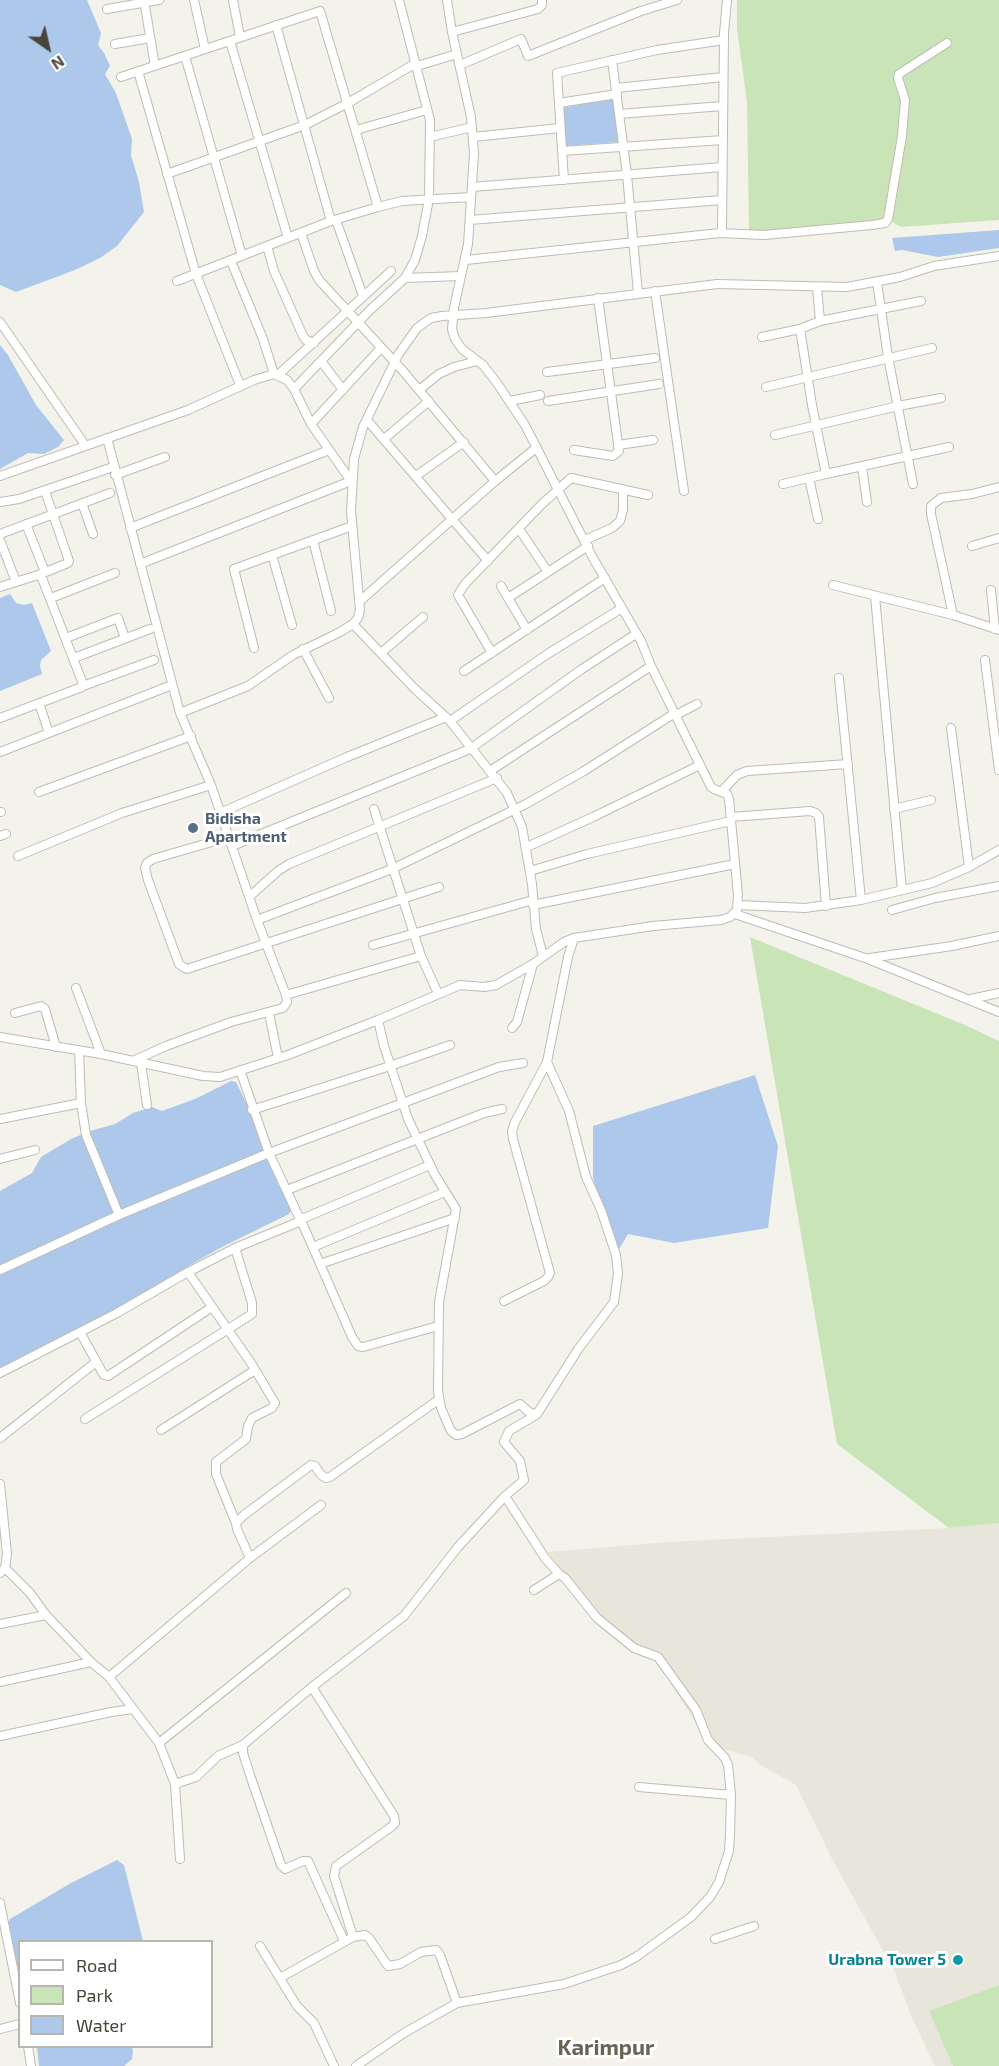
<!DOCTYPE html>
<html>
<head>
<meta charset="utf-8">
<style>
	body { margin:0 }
	#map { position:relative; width:999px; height:2066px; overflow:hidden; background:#f4f3eb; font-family:"Exo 2",sans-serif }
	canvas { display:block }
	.legend { position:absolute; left:18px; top:1940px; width:195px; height:108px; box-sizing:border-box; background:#fff; border:2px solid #b6b5b0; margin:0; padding:8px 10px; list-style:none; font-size:18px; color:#48453a }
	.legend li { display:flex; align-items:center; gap:12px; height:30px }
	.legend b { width:30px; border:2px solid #b6b5b0 }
	.north { position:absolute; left:18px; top:18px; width:60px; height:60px; -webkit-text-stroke:4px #fff; paint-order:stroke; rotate:146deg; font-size:16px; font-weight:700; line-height:24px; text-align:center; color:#48453a }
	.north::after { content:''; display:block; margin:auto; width:21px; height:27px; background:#48453a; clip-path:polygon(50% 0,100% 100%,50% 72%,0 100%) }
</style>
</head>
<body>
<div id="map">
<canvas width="999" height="2066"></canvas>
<ul class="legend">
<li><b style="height:8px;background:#fff"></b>Road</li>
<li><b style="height:16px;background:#c9e5b8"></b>Park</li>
<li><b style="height:16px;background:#aec8eb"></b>Water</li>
</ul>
<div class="north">N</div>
</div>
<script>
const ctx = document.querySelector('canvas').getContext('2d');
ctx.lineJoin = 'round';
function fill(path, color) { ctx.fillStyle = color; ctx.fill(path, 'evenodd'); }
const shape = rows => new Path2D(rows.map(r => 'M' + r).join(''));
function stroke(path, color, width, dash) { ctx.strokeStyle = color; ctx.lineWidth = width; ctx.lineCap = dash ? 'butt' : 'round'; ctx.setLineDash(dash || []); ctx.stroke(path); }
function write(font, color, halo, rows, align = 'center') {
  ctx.font = font + ' "Exo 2",sans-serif'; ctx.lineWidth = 6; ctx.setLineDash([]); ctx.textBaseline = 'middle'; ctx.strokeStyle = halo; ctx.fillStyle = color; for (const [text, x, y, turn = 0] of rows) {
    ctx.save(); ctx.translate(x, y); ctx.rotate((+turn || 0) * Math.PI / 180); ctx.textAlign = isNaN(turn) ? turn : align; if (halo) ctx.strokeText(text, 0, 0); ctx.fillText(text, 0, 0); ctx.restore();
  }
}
const residential = shape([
	[999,1523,999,2066,935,2066,911,2016,895,1972,833,1861,796,1785,762,1766,751,1757,709,1745,656,1659,635,1647,607,1623,582,1597,548,1552,669,1542,949,1528]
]);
const green = shape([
	[737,0,999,0,999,220,901,227,889,220,749,233,747,102,737,29],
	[750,937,965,1025,999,1041,999,1523,949,1528,837,1444],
	[999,1985,999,2066,953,2066,929,2011]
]);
const water = shape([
	[0,0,87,0,101,33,98,45,104,53,110,66,105,74,116,93,132,139,131,155,139,182,144,212,117,246,100,258,75,270,16,292,0,285],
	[614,97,618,142,565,146,563,108],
	[999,230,999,248,938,257,902,250,895,251,892,238],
	[0,345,8,355,36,405,64,440,58,447,44,454,28,453,0,469],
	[10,594,16,603,24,605,32,603,51,651,41,660,40,666,42,674,0,691,0,598],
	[755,1075,778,1146,768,1228,674,1243,628,1234,617,1253,613,1250,593,1178,593,1126],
	[231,1081,236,1082,254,1119,292,1209,289,1214,222,1247,190,1265,157,1288,0,1370,0,1191,32,1173,41,1157,71,1139,90,1131,115,1124,133,1113,152,1107,162,1111,195,1099],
	[117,1860,124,1865,143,1941,20,1942,19,1980,8,1925,10,1919,71,1883],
	[37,2047,132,2047,133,2052,132,2059,124,2066,39,2066]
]);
const street = shape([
	[144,0,155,66],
	[194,0,205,49],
	[233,0,240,37],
	[107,9,159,0],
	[276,25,331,221],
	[452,32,538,9,542,5,542,0],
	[230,41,288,238],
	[115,44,150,38],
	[185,56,242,256],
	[612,60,627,175,638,293],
	[460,65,521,39,528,56,641,11,677,0],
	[417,66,457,54],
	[138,71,196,274,240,385],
	[121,77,320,11,378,207],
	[616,88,723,77],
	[559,103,617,94],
	[619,114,723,106],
	[356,130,427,110],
	[430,137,472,127],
	[473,137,560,128],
	[562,151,723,140],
	[167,174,305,125,348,103,416,63],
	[564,180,557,73,657,50,724,40],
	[472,187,722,167],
	[336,220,363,296],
	[470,220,722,200],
	[301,233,314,271,319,280,403,371,495,481],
	[720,233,764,235,872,225,885,223,888,219,902,136,905,100,898,78,899,74,947,43],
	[267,246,274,271,303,336,306,340,314,343],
	[466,260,720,233,722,229,724,33,727,0],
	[231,261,263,339,274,374],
	[405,278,461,276],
	[177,281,331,221,378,207,402,201,471,197],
	[877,282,888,357,913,484],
	[817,287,820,321,800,329,812,405,826,474,949,447],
	[655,291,684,491],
	[820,321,921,301],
	[0,322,85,445],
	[762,337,800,329],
	[321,361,343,390],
	[547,372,655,358],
	[278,375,391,271],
	[766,387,932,348],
	[294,389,369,311,405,278,415,260,422,236,429,199,430,120,399,0],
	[419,390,439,374,454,367,477,361],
	[510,401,540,395],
	[548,401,659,384],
	[367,420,488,561],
	[311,424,381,348],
	[775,435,898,406,941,398],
	[107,438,180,713,211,785,257,920,286,995,287,1002,283,1008,231,1022,166,1046,133,1061],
	[384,439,429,401],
	[618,445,653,440],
	[574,450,613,456,619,451,598,298],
	[862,467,867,502],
	[115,475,165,457],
	[0,476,188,410,254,380,274,374,287,380,294,389,311,424,351,481,140,564],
	[416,476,464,442],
	[809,478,818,519],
	[783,484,826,474],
	[0,502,19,499,113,467],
	[82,503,93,534],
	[26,524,45,572],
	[130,528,329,450],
	[519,529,548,572],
	[0,534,110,493],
	[0,540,16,582],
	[313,540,331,611],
	[585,540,612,528,620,521,623,510,623,489],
	[972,546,999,538],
	[272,555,292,625],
	[38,575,68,563,69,561,45,491],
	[833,585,953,615,999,630],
	[501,586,527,630],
	[0,587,38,575,42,578,83,684,82,687,0,718],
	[991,590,995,629],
	[875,596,902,890],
	[51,598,115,573],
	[508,598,588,546],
	[359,602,494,482,536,448],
	[953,615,931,514,931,506,941,498,972,494,999,487],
	[353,624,414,688,450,721,507,793,522,827,532,884,536,929,543,956],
	[66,638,118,618,125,638],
	[254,648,234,569,352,526],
	[303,649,329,698],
	[381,653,423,617],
	[492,653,458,595,464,585,542,504,571,478,648,495],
	[74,658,150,629],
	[985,660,999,770],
	[464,671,605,578],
	[839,678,861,900],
	[83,686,154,660],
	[39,703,49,733],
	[180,713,248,686,293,655,340,632,353,624,358,618,360,610,351,511,354,459,363,427,398,355,417,328,431,318,442,316,486,313,717,284,847,287,900,277,934,266,999,256],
	[676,715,697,704],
	[450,721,546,655,622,608],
	[951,728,969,867],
	[0,752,172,685],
	[490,771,651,666],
	[722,791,737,775,747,771,848,764],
	[39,792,191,736],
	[374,809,421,956,436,989],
	[894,809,931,800],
	[0,812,1,812],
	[220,813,347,757,446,717],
	[731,817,810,811,816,813,819,817,826,906],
	[0,836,6,834],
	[229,837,153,859,147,863,145,868,148,880,179,964,183,967,187,969,439,887],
	[232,846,470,749,582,669,636,634],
	[527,847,593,817,700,765],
	[18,856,122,813,211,785],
	[530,871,587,854,731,821],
	[249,897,278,871,289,864,497,778],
	[533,905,735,864],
	[738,905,805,908,861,900,932,883,969,867,999,850],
	[892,910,935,898,999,886],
	[735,914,868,959,999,1012],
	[257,920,392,869,526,804,584,771,675,713],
	[373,945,533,900],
	[870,958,952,946,999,936],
	[76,988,101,1054],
	[286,995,421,956],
	[971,999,999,993],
	[15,1013,41,1006,45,1009,56,1047],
	[269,1013,278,1058],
	[378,1020,384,1046,408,1119,435,1175,456,1209,439,1302,438,1391,441,1408,451,1431,456,1435,462,1434,520,1404,530,1413,537,1414,579,1348,614,1302,618,1274,616,1255,601,1210,586,1177,569,1111,547,1062],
	[512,1028,517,1022,533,964],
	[0,1037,101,1054,203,1076,220,1077,288,1055,378,1020,460,985,484,987,496,985,533,964,564,942,574,938,653,926,721,920,730,917,737,910,738,895,729,799,727,794,716,790,711,787,651,666,641,641,593,558,525,425,497,383,483,365,462,349,455,339,452,329,454,308,468,244,474,154,471,117,452,32,447,0],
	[79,1050,81,1103,86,1135,119,1215],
	[141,1063,147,1105],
	[240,1070,269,1153,299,1217,304,1218,430,1165],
	[252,1110,390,1066,450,1045],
	[0,1119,81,1103],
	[0,1159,35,1150],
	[287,1190,484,1113,502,1109],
	[300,1218,352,1337,358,1346,363,1347,438,1326],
	[313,1247,445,1192],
	[320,1264,455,1218],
	[0,1270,119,1215,269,1153,499,1067,523,1063],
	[188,1272,251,1363,275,1403,272,1408,252,1418,248,1426,246,1439,216,1462,216,1474,236,1523],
	[504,1301,544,1281,548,1277,550,1273,513,1139,512,1131,515,1122,547,1062,568,957,574,938],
	[80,1332,102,1372,104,1375,108,1376,212,1307],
	[0,1373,117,1313,188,1272,235,1248,301,1221],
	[85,1419,252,1314,252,1303,235,1248],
	[161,1430,255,1370],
	[0,1438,96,1362],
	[0,1484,7,1554,5,1568,0,1573],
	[505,1496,545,1558,559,1574],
	[250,1558,237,1529,236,1523,244,1515,311,1465,315,1466,321,1475,326,1478,330,1477,438,1400],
	[5,1568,30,1593,46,1615,91,1662,109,1677,159,1743,175,1784,180,1859],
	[0,1624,46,1615],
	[109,1677,250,1558,321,1505],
	[0,1682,91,1662],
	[312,1687,394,1816,395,1823,391,1827,336,1866,334,1876,353,1937],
	[0,1736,111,1712,133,1709],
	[159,1743,346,1593],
	[175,1784,196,1777,218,1756,243,1745],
	[639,1787,731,1795],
	[0,1903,20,2003],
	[715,1939,754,1926],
	[344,1941,308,1861,303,1861,285,1869,281,1865,251,1778,243,1753,243,1745,312,1687,404,1616,458,1547,505,1496,524,1480,520,1461,504,1442,509,1431,536,1415],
	[260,1946,297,2006,314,2023,334,2066],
	[280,1978,353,1937,365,1935,369,1938,388,1966,400,1964,421,1952,436,1950,440,1955,457,2003],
	[0,2029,20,2024],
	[28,2046,31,2066],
	[356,2066,404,2033,457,2003,564,1984,621,1965,636,1957,691,1917,710,1897,719,1882,729,1851,730,1835,731,1795,728,1765,725,1758,708,1740,696,1710,658,1657,634,1648,597,1618,565,1578,559,1574,534,1590]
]);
const markers = [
	[193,828,6,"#5c6f8a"],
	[958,1960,6,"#0f9aa8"]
];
const serviceNames = [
	["Bidisha",205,819],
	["Apartment",205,837]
];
const cultureNames = [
	["Urabna Tower 5",946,1960]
];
const districtNames = [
	["Karimpur",606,2048]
];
fill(residential, '#e8e6da');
fill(green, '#c9e5b8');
fill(water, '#aec8eb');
stroke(street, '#bfbcaf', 10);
stroke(street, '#fff', 8);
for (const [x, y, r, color] of markers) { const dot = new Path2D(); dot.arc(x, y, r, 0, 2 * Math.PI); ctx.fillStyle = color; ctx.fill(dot); stroke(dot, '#fff', 2); }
write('bold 16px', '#4e5e75', '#fff', serviceNames, 'left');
write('bold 16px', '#0d838f', '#fff', cultureNames, 'right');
write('bold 22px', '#6a6452', '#fff', districtNames);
</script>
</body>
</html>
